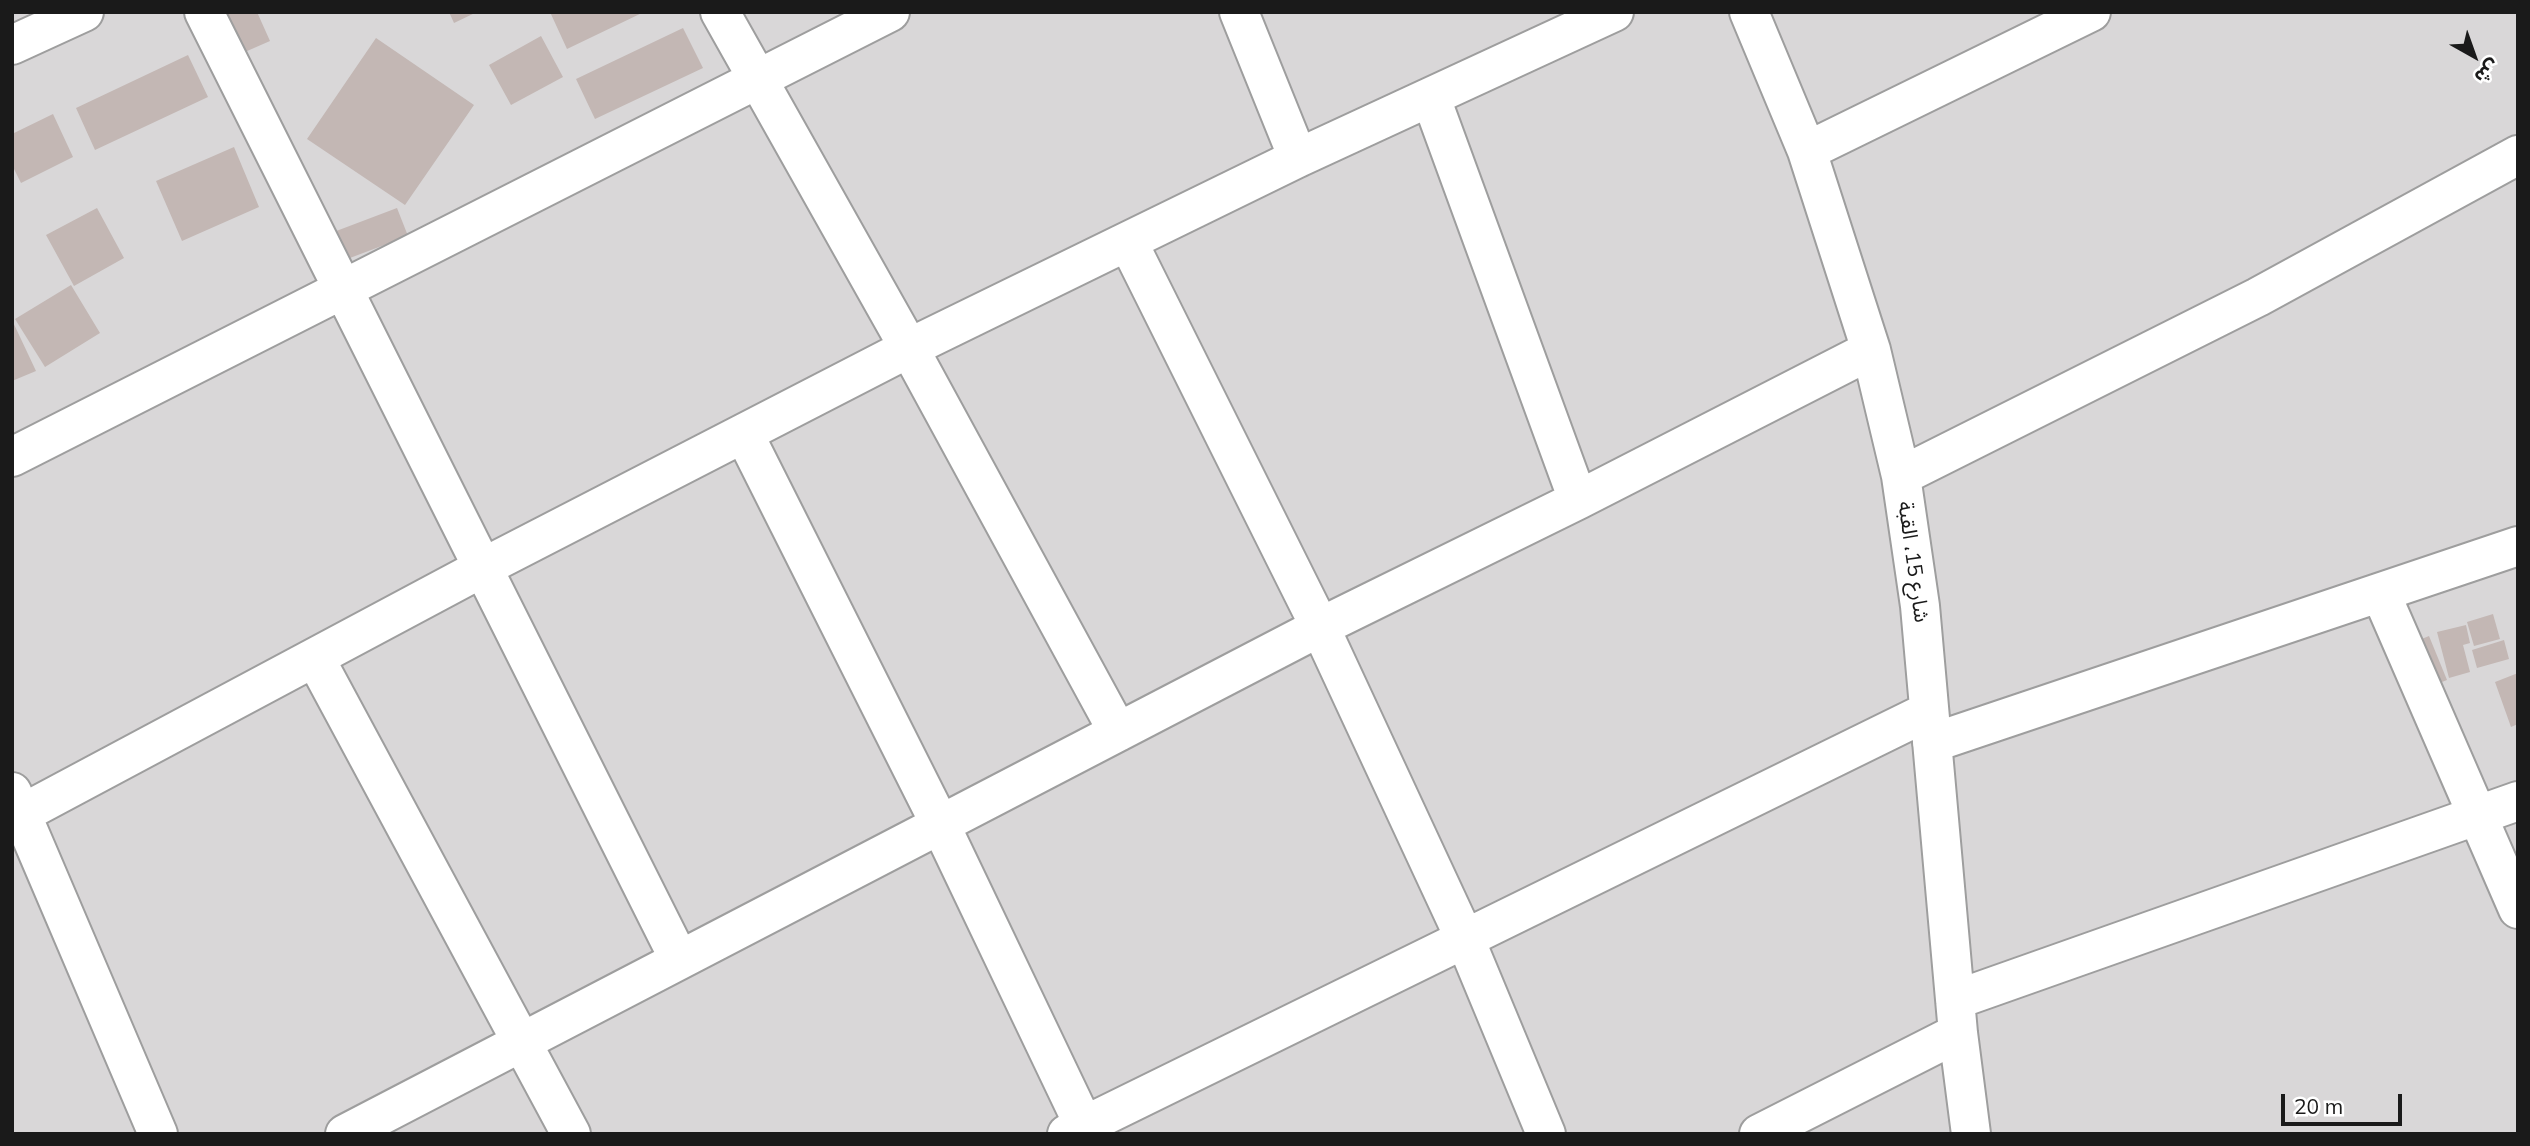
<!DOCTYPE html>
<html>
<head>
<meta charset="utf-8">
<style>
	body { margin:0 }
	#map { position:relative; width:2530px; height:1146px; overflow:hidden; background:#ece6e0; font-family:Mulish,"Noto Sans Arabic",sans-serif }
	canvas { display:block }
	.frame { position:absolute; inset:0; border:14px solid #1a1a1a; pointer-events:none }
	.north { position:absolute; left:2439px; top:21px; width:70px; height:70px; -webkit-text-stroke:5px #fff; paint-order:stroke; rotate:140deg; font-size:19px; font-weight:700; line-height:28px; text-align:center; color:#1a1a1a }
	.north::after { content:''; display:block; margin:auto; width:24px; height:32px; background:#1a1a1a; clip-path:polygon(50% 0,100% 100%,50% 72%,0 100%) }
	.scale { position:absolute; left:2281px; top:1094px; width:121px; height:32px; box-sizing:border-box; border:4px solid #1a1a1a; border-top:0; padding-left:9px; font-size:21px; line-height:24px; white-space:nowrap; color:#1a1a1a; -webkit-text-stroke:5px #fff; paint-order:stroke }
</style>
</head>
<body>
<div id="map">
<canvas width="2530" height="1146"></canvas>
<div class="frame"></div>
<div class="north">ش</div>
<div class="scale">20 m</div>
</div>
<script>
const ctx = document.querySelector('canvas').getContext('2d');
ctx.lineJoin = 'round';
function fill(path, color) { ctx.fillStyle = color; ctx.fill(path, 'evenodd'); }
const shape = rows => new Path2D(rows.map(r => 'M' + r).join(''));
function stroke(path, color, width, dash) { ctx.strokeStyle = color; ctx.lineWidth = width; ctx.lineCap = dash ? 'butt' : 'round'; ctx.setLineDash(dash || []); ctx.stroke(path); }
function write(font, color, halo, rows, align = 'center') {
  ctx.font = font + ' Mulish,"Noto Sans Arabic",sans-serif'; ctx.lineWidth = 5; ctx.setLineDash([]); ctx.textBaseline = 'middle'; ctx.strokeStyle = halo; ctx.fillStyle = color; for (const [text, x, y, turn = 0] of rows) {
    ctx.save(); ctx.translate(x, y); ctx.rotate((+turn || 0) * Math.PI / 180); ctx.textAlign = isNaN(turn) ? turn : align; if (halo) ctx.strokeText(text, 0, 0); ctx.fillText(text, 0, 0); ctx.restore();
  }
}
const residential = shape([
	[12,12,2518,12,2518,1134,12,1134]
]);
const building = shape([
	[219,12,257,12,270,41,238,55],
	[449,12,477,12,454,23],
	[550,12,644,12,567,49],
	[683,28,703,68,595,119,576,79],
	[541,36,563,77,511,105,489,65],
	[376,38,474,105,405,205,307,139],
	[188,55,208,97,95,150,76,108],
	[53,114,73,157,21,183,12,165,12,134],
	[234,147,259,207,182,241,156,181],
	[97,208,124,258,74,286,46,235],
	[397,208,408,236,342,261,331,233],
	[71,285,100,333,45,367,15,319],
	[12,320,36,371,12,381],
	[2493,614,2500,639,2474,646,2467,622],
	[2466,625,2470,643,2463,645,2470,672,2449,678,2437,632],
	[2429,636,2447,680,2429,687,2412,643],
	[2504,640,2509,659,2477,668,2472,650],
	[2518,673,2518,724,2511,727,2495,682]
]);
const minor = shape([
	[204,12,679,959],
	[720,12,909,348,1118,732],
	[1239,12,1298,158],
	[1749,12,1807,151,1871,350,1901,476,1920,606,1958,1033,1971,1134],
	[12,45,84,12],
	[1431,98,1578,500],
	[1807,151,2091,12],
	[1128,242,1320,627,1465,939,1546,1134],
	[744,434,940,824,1088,1134],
	[12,457,890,12],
	[1901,476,2258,297,2518,155],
	[2381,594,2518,909],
	[315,658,571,1134],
	[1932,743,2518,546],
	[12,792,158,1134],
	[12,819,484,567,909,348,1298,158,1614,12],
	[1955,1000,2518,801],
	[345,1134,1320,627,1578,500,1871,350],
	[1067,1134,1929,711],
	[1759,1134,1958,1033]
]);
const streetNames = [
	["شارع 15، القبة",1913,562,82]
];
fill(residential, '#d9d7d8');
fill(building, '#c3b7b4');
stroke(minor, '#9e9e9e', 42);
stroke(minor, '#fff', 38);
write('21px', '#1a1a1a', '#fff', streetNames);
</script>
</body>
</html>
